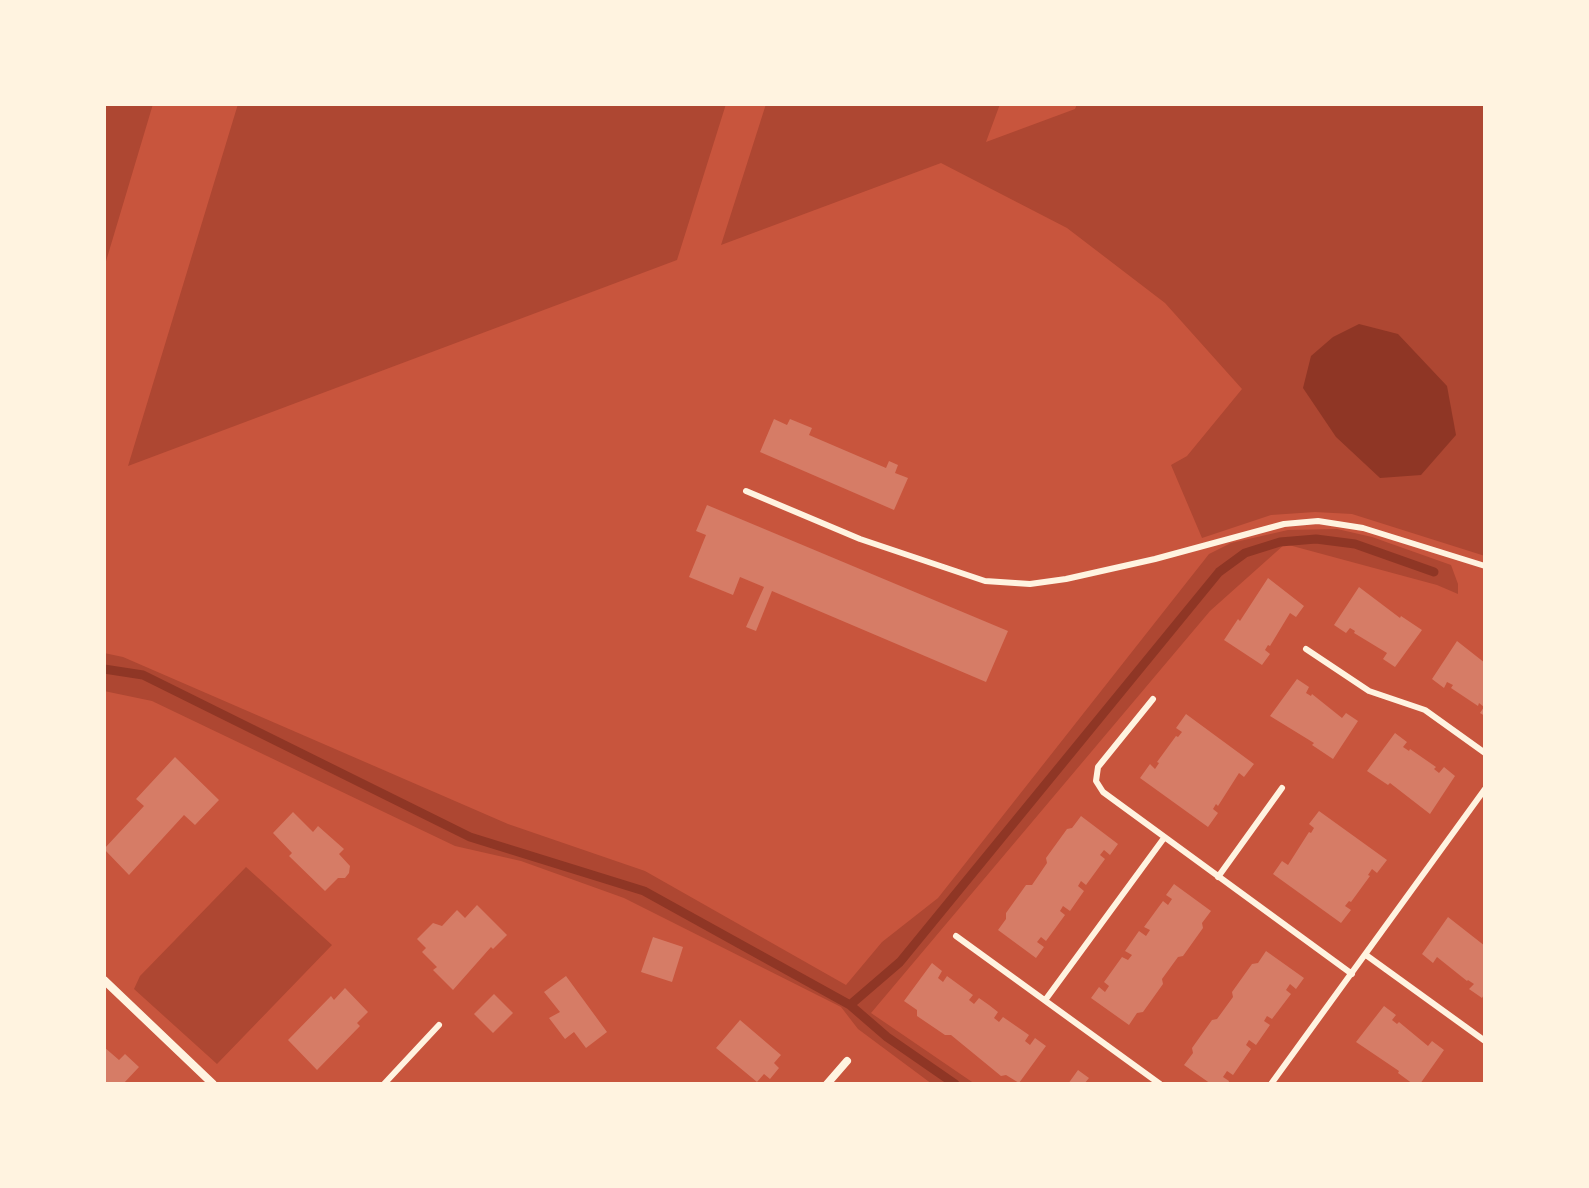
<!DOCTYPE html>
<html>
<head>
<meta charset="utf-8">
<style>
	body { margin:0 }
	#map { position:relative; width:1589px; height:1188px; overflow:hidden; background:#c8553d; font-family:"Space Grotesk",sans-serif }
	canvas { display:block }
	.frame { position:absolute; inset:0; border:106px solid #fff3e0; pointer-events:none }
</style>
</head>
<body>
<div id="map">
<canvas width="1589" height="1188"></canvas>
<div class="frame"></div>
</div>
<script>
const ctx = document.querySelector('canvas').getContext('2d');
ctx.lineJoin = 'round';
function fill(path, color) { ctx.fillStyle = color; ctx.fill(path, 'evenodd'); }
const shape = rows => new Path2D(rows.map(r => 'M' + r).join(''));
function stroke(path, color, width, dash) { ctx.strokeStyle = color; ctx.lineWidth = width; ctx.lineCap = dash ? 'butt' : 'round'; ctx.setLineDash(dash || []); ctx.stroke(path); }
const green = shape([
	[104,104,153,104,104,268],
	[238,104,726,104,677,260,128,466],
	[766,104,1000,104,986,142,1075,109,1077,104,1485,104,1485,556,1352,514,1315,512,1271,515,1202,538,1171,465,1187,456,1242,389,1165,303,1067,228,941,163,721,245],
	[1337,529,1372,537,1451,565,1458,584,1458,594,1437,585,1285,544,1210,611,871,1013,975,1084,932,1084,858,1029,841,1007,624,898,521,861,455,846,152,701,104,691,104,653,123,657,508,824,645,871,846,985,882,942,938,898,1209,554,1231,543,1288,530],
	[246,867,332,945,217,1064,134,989,140,976]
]);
const water = shape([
	[1359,324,1398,334,1447,386,1456,435,1421,475,1380,478,1336,437,1303,388,1311,356,1333,337]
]);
const stream = shape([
	[104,669,143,675,470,837,644,891,850,1005,887,1037,955,1084],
	[850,1005,900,962,1219,572,1245,553,1280,542,1316,539,1355,544,1434,572]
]);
const building = shape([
	[774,419,787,425,790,419,812,428,809,435,886,468,889,461,898,465,895,473,908,478,894,510,760,452],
	[707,505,1008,631,986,682,772,591,756,631,746,627,764,587,740,577,733,595,689,577,706,535,696,531],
	[1268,578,1304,606,1296,617,1290,613,1270,646,1268,645,1265,650,1270,654,1262,665,1224,640,1238,619,1240,621],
	[1359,587,1400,618,1401,616,1422,630,1395,667,1383,659,1387,653,1354,633,1355,631,1350,628,1346,633,1334,625],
	[1457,641,1485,663,1485,716,1480,713,1484,707,1479,703,1478,706,1451,688,1453,685,1447,682,1444,688,1432,679],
	[1297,679,1309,687,1306,693,1311,696,1312,694,1342,718,1346,713,1358,721,1333,759,1312,745,1314,743,1270,716],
	[1186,714,1254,764,1244,777,1239,773,1218,806,1216,804,1213,809,1218,813,1208,827,1140,778,1150,764,1155,769,1159,763,1157,762,1176,736,1178,737,1182,732,1176,728],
	[1395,733,1407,742,1403,747,1409,751,1410,749,1436,767,1434,769,1439,773,1444,767,1455,776,1430,814,1390,783,1388,785,1367,771],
	[175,757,219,800,195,825,184,815,129,875,104,849,144,806,136,799],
	[1319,811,1387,860,1377,873,1372,869,1368,875,1370,876,1351,902,1349,901,1345,906,1351,910,1341,923,1273,874,1282,861,1288,865,1309,832,1311,833,1314,828,1309,824],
	[293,812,313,832,318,826,344,849,339,854,350,866,349,873,345,878,338,878,325,891,289,856,292,853,273,833],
	[1081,816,1118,844,1110,855,1104,850,1100,855,1105,859,1086,885,1081,881,1078,886,1084,891,1070,911,1063,906,1060,911,1065,915,1046,941,1041,937,1037,942,1044,947,1036,958,998,930,1006,919,1006,913,1026,885,1032,885,1047,863,1046,858,1067,829,1072,828],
	[1174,884,1211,911,1202,923,1203,928,1183,956,1178,957,1162,979,1163,984,1143,1012,1137,1013,1129,1025,1091,998,1099,987,1105,992,1109,986,1104,982,1122,957,1128,960,1132,955,1125,951,1139,931,1146,936,1150,930,1144,927,1163,901,1168,905,1172,899,1166,895],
	[477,905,507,935,493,949,491,947,453,990,433,970,437,967,422,952,426,948,417,939,433,923,442,926,457,910,465,918],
	[1448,917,1485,946,1485,993,1482,998,1469,989,1474,984,1468,980,1467,981,1437,957,1433,963,1422,954],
	[653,937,683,947,672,982,641,972],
	[1266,951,1304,978,1296,989,1290,984,1286,990,1291,994,1272,1019,1267,1016,1264,1021,1270,1025,1256,1045,1249,1040,1246,1045,1251,1049,1233,1075,1227,1071,1223,1077,1229,1081,1228,1084,1211,1084,1184,1065,1193,1053,1192,1048,1212,1020,1217,1019,1233,997,1232,992,1252,964,1258,963],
	[932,963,942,971,938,978,943,982,947,976,973,995,969,1000,974,1004,979,998,989,1005,998,1012,994,1018,999,1022,1003,1017,1029,1035,1025,1041,1030,1045,1035,1038,1046,1046,1019,1083,1006,1075,1001,1076,951,1035,945,1035,917,1016,917,1010,904,1001],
	[566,976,607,1032,586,1048,574,1032,565,1039,549,1018,560,1012,544,992],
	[345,988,368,1012,357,1023,360,1026,317,1070,288,1040,331,996,334,1000],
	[494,994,513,1013,493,1033,474,1014],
	[1384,1006,1396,1015,1392,1020,1397,1024,1399,1022,1428,1046,1432,1041,1444,1050,1420,1084,1413,1084,1398,1073,1399,1071,1356,1042],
	[740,1020,781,1055,774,1063,779,1068,770,1079,764,1074,757,1082,716,1048],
	[104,1047,119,1060,125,1054,139,1067,123,1084,104,1084],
	[1078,1070,1089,1078,1084,1084,1068,1084]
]);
const service = shape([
	[746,491,860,539,985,581,1030,584,1066,579,1155,559,1284,524,1318,521,1363,528,1485,566],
	[1306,649,1369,691,1425,710,1485,753],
	[1153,699,1098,767,1096,781,1103,792,1352,974],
	[1218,877,1282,788],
	[956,936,1160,1084],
	[1366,955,1485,1041],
	[1046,999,1164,838],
	[384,1084,439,1025],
	[1271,1084,1485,789]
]);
const minor = shape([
	[104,980,213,1084],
	[827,1084,847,1061]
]);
fill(green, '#ae4732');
fill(water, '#8f3625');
stroke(stream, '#8f3625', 9);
fill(building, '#d67c66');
stroke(service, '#fff3e0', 6);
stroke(minor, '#fff3e0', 8);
</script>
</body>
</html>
